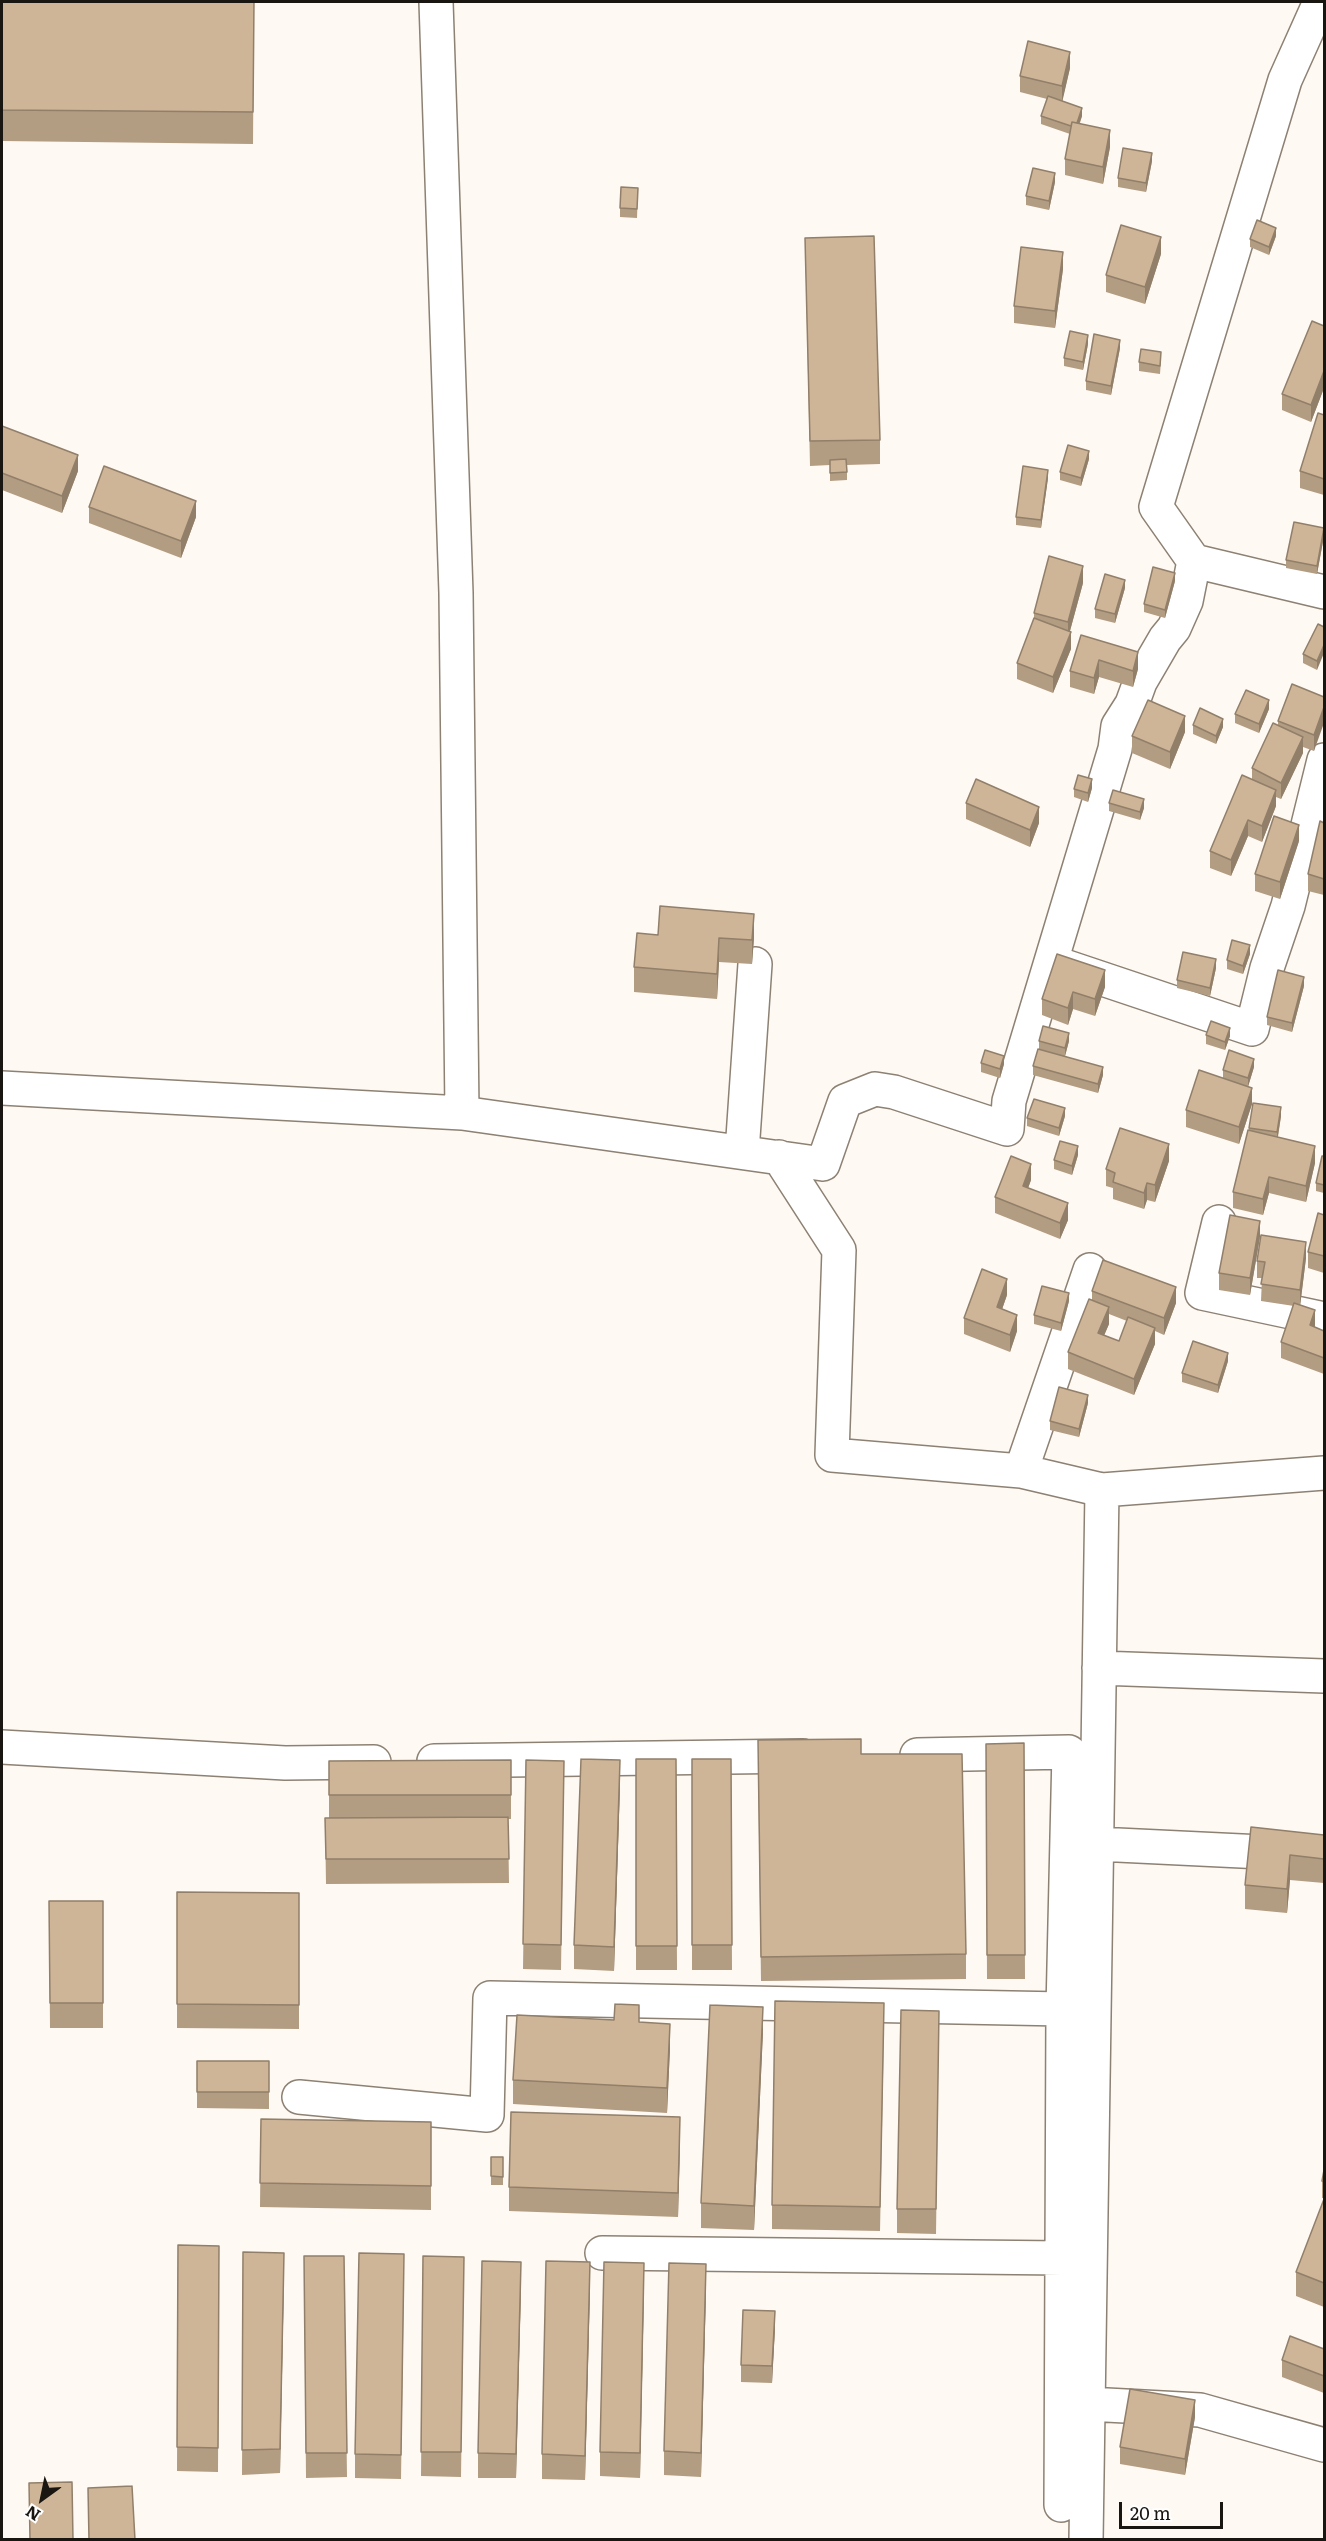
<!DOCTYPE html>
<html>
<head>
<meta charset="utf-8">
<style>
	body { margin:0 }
	#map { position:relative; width:1326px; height:2541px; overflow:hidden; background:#fef9f3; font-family:Literata,serif }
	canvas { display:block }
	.frame { position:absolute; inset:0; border:3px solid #191510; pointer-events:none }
	.north { position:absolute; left:12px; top:2469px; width:60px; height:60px; -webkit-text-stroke:4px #fff; paint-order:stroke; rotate:213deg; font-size:16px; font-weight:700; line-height:24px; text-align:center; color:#191510 }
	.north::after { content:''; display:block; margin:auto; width:21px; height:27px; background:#191510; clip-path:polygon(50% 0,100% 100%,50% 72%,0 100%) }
	.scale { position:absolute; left:1119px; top:2502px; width:104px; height:27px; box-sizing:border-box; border:3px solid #191510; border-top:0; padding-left:8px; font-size:18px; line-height:21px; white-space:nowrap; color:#191510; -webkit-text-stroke:4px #fff; paint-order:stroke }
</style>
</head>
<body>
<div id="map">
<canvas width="1326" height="2541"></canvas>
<div class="frame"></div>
<div class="north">N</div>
<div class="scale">20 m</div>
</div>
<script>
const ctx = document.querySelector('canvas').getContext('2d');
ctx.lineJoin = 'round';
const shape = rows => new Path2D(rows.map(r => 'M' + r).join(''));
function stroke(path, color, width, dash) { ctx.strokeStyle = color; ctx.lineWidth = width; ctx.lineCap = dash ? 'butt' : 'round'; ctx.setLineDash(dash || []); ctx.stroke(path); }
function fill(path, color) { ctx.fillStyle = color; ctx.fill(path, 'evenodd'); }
const minor = shape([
	[436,2,456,593,462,1113],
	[1320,2,1285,80,1156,507,1194,561,1324,592],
	[1064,966,1252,1029,1267,968,1288,906,1324,760],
	[2,1088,462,1113,823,1164,845,1101,875,1089,894,1092,1007,1129,1009,1101,1115,749,1118,726,1132,704,1140,682,1165,639,1174,628,1186,601,1194,561],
	[742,1152,755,964],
	[779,1157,839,1250,832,1455,1021,1471,1102,1490,1324,1473],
	[1219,1222,1202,1293,1324,1319],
	[1021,1471,1090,1270],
	[1099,1668,1324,1676],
	[2,1747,285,1763,374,1762],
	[917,1755,1069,1752,1063,2009],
	[434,1761,803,1756],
	[1097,1844,1324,1855],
	[299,2097,487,2115,490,1998,1063,2009,1061,2505],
	[602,2253,1062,2258],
	[1088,2404,1200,2410,1324,2445],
	[1086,2540,1102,1490]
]);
const wall = shape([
	[2,2,254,2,253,144,2,141],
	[1070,68,1062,101,1082,116,1080,123,1110,147,1103,184,1065,175,1065,159,1070,134,1041,124,1041,116,1047,99,1020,92,1020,76],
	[1152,161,1146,192,1118,187,1118,178],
	[1055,182,1049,210,1026,205,1026,196],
	[638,188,637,218,620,217,620,208],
	[1276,236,1269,255,1250,247,1250,239],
	[805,238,880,440,880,464,847,465,847,480,830,481,830,465,810,466],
	[1161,254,1145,304,1106,292,1106,275],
	[1063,269,1055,328,1014,323,1014,306],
	[1324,326,1324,388,1311,422,1282,410,1282,394],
	[1088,344,1083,370,1064,366,1064,358],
	[1120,348,1111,395,1086,390,1086,381],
	[1161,360,1160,374,1139,371,1139,362],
	[1324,415,1324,495,1300,488,1300,471],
	[2,426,78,471,62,513,2,490],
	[1089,459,1081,486,1060,480,1060,472],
	[1048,478,1041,528,1016,525,1016,517],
	[89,507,196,517,181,558,89,523],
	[1324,536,1317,574,1286,568,1286,560],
	[1175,581,1165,618,1144,612,1144,604],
	[1083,583,1070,631,1071,649,1053,693,1017,679,1017,663,1034,619,1034,613],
	[1125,588,1115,623,1095,618,1095,609],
	[1318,624,1317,670,1303,663,1303,654],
	[1081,635,1138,669,1133,687,1099,677,1094,694,1070,687,1070,671],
	[1324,697,1314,751,1303,747,1303,753,1281,799,1276,797,1276,806,1262,842,1248,836,1231,876,1210,868,1210,851,1252,779,1252,768,1278,725,1278,721],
	[1269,709,1259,733,1235,723,1235,714],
	[1193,725,1223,727,1216,744,1193,734],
	[1185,732,1170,769,1132,753,1132,736],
	[1092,788,1088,802,1074,797,1074,789],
	[966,803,1039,823,1030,847,966,819],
	[1109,803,1144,808,1140,820,1109,811],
	[1324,823,1324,895,1308,891,1308,874],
	[1299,841,1280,899,1255,891,1255,874],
	[658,935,754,938,752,964,719,962,717,999,634,992,634,967],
	[1250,954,1243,974,1227,969,1227,960],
	[1216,968,1210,996,1177,988,1177,980],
	[1105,970,1105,987,1095,1016,1073,1009,1068,1025,1042,1015,1042,999],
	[1304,986,1292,1032,1267,1025,1267,1017],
	[1206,1035,1230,1036,1225,1050,1206,1044],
	[1039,1041,1069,1041,1065,1056,1103,1075,1098,1093,1033,1075,1033,1066,1039,1049],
	[981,1063,1004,1064,1000,1078,981,1072],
	[1254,1067,1248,1086,1252,1104,1239,1144,1186,1127,1186,1110,1223,1078,1223,1070],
	[1065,1116,1059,1136,1027,1126,1027,1118],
	[1281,1116,1278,1137,1315,1163,1306,1202,1269,1193,1263,1215,1233,1208,1233,1192,1249,1128],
	[1078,1155,1072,1175,1054,1169,1054,1160],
	[1324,1156,1324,1193,1316,1191,1316,1183],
	[1169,1161,1155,1202,1147,1200,1144,1209,1113,1199,1113,1188,1106,1186,1106,1169],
	[1031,1180,1028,1188,1068,1220,1060,1239,995,1213,995,1197],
	[1324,1215,1324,1273,1308,1268,1308,1252],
	[1260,1237,1250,1295,1219,1290,1219,1273],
	[1306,1258,1300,1305,1315,1327,1324,1331,1324,1374,1281,1358,1281,1342,1294,1306,1261,1301,1262,1278,1257,1278,1257,1261],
	[1092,1291,1176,1303,1164,1335,1155,1331,1155,1344,1134,1395,1068,1369,1068,1352,1092,1300],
	[1109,1314,1127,1321,1119,1341,1104,1335,1109,1324],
	[1007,1295,1002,1309,1017,1331,1010,1352,964,1334,964,1318],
	[1069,1301,1061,1331,1034,1324,1034,1315],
	[1228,1361,1218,1393,1182,1382,1182,1373],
	[1088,1403,1079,1437,1050,1430,1050,1421],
	[1024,1743,1025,1979,987,1979,986,1744],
	[861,1754,966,1954,966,1979,761,1981,758,1764],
	[636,1759,676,1759,677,1970,636,1970],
	[692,1759,731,1759,732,1970,692,1970],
	[511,1760,511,1819,508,1819,509,1883,326,1884,325,1818,329,1818,329,1761],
	[526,1760,564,1761,561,1970,523,1969],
	[620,1785,614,1971,574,1969,574,1945],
	[1251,1827,1324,1835,1324,1916,1323,1916,1324,1883,1290,1880,1287,1913,1245,1909,1245,1885],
	[177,1892,299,1893,299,2029,177,2028],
	[49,1901,103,1901,103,2028,50,2028],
	[939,2011,936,2234,897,2233,897,2209],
	[639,2022,670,2048,667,2113,513,2104,513,2080],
	[884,2028,880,2231,772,2229,772,2205],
	[763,2031,754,2230,701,2228,701,2203],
	[197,2061,269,2061,269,2109,197,2108],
	[261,2119,431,2122,431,2210,260,2207],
	[680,2141,678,2217,509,2211,509,2187],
	[491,2157,503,2157,503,2185,491,2185],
	[1324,2170,1324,2198,1322,2198,1322,2181],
	[1324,2199,1324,2307,1296,2296,1296,2272],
	[178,2245,219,2246,218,2472,177,2471],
	[243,2252,284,2277,280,2473,242,2475],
	[304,2256,344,2256,347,2477,306,2478],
	[423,2256,464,2257,461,2477,421,2476],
	[404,2278,401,2479,355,2478,355,2454],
	[521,2286,516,2478,478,2478,478,2453],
	[590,2287,585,2480,542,2479,542,2454],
	[644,2288,640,2478,600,2476,600,2452],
	[706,2289,701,2477,664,2475,664,2451],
	[775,2328,772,2383,741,2382,741,2365],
	[1324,2349,1324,2393,1282,2377,1282,2360],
	[1195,2417,1185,2475,1120,2464,1120,2447]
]);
const shadedWall = shape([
	[1070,52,1070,68,1062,103,1062,86],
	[1082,108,1082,116,1075,135,1075,127],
	[1110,130,1110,147,1103,184,1103,167],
	[1152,153,1152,161,1146,192,1146,183],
	[1055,173,1055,182,1049,210,1049,201],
	[1276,228,1276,236,1269,255,1269,247],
	[1161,237,1161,254,1145,304,1145,287],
	[1063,252,1063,269,1055,328,1055,311],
	[1088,335,1088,344,1083,370,1083,362],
	[1120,340,1120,348,1111,395,1111,386],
	[1324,371,1324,388,1311,422,1311,405],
	[1089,451,1089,459,1081,486,1081,478],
	[78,455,78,471,62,513,62,496],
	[1048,470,1048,478,1041,528,1041,520],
	[196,501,196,517,181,558,181,541],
	[1324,528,1324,536,1317,574,1317,566],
	[1083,566,1083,583,1068,638,1068,622],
	[1175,573,1175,581,1165,618,1165,610],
	[1125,580,1125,588,1115,623,1115,614],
	[1071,632,1071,649,1053,693,1053,677],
	[1324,645,1324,653,1317,670,1317,661],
	[1138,652,1138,669,1133,687,1133,671],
	[1099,660,1099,677,1094,694,1094,678],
	[1269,700,1269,709,1259,733,1259,724],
	[1324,707,1324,723,1314,751,1314,735],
	[1185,716,1185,732,1170,769,1170,752],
	[1223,719,1223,727,1216,744,1216,736],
	[1303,737,1303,753,1281,799,1281,783],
	[1092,779,1092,788,1088,802,1088,793],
	[1276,790,1276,806,1262,842,1262,826],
	[1144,799,1144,808,1140,820,1140,812],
	[1039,807,1039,823,1030,847,1030,830],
	[1248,820,1248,836,1231,876,1231,860],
	[1299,825,1299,841,1280,899,1280,882],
	[754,914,754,938,752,964,752,940],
	[719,938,719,962,717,999,717,974],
	[1250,945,1250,954,1243,974,1243,966],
	[1216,959,1216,968,1210,996,1210,988],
	[1105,970,1105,987,1095,1016,1095,999],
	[1304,977,1304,986,1292,1032,1292,1023],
	[1073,992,1073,1009,1068,1025,1068,1008],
	[1230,1028,1230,1036,1225,1050,1225,1042],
	[1069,1033,1069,1041,1065,1056,1065,1048],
	[1004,1056,1004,1064,1000,1078,1000,1069],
	[1254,1059,1254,1067,1248,1087,1248,1078],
	[1103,1067,1103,1075,1098,1093,1098,1084],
	[1252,1088,1252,1104,1239,1144,1239,1127],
	[1281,1107,1281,1116,1277,1141,1277,1132],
	[1065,1108,1065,1116,1059,1136,1059,1128],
	[1169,1144,1169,1161,1155,1202,1155,1185],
	[1078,1146,1078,1155,1072,1175,1072,1166],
	[1315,1146,1315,1163,1306,1202,1306,1186],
	[1031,1164,1031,1180,1023,1202,1023,1186],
	[1269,1177,1269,1193,1263,1215,1263,1199],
	[1147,1183,1147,1200,1144,1209,1144,1193],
	[1068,1203,1068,1220,1060,1239,1060,1223],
	[1260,1221,1260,1237,1250,1295,1250,1278],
	[1306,1242,1306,1258,1300,1307,1300,1290],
	[1007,1279,1007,1295,997,1324,997,1307],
	[1176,1287,1176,1303,1164,1335,1164,1318],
	[1069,1293,1069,1301,1061,1331,1061,1323],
	[1109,1307,1109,1324,1098,1350,1098,1333],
	[1315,1310,1315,1327,1310,1325],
	[1017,1315,1017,1331,1010,1352,1010,1335],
	[1155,1328,1155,1344,1134,1395,1134,1379],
	[1228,1353,1228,1361,1218,1393,1218,1385],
	[1088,1395,1088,1403,1079,1437,1079,1429],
	[620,1760,620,1785,614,1971,614,1947],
	[1290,1855,1290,1880,1287,1913,1287,1889],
	[763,2007,763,2031,754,2230,754,2206],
	[670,2024,670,2048,667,2113,667,2088],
	[680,2117,680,2141,678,2217,678,2193],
	[284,2253,284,2277,280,2473,280,2449],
	[521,2262,521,2286,516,2478,516,2454],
	[590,2262,590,2287,585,2480,585,2456],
	[644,2263,644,2288,640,2478,640,2453],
	[706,2264,706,2289,701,2477,701,2453],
	[775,2311,775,2328,772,2383,772,2366],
	[1195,2400,1195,2417,1185,2475,1185,2459]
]);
const building = shape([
	[2,2,254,2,253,112,2,110,2,2],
	[1028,41,1070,52,1062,86,1020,76,1028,41],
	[1048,96,1082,108,1077,123,1072,122,1071,126,1041,116,1048,96],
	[1072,122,1110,130,1103,167,1065,159,1072,122],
	[1123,148,1152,153,1146,183,1118,178,1123,148],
	[1033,168,1055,173,1049,201,1026,196,1033,168],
	[621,187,638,188,637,209,620,208,621,187],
	[1257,220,1276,228,1269,247,1250,239,1257,220],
	[1121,225,1161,237,1145,287,1106,275,1121,225],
	[874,236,880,440,810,441,805,238,874,236],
	[1021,247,1063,252,1055,311,1014,306,1021,247],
	[1312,321,1324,326,1324,371,1311,405,1282,394,1312,321],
	[1070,331,1088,335,1083,362,1064,358,1070,331],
	[1094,334,1120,340,1111,386,1086,381,1094,334],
	[1141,349,1161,352,1160,366,1139,362,1141,349],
	[1318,413,1324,415,1324,479,1300,471,1318,413],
	[2,426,78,455,62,496,2,473,2,426],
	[1068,445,1089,451,1081,478,1060,472,1068,445],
	[846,459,847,472,830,473,830,460,846,459],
	[104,466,196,501,181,541,89,507,104,466],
	[1023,466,1048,470,1041,520,1016,517,1023,466],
	[1294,522,1324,528,1317,566,1286,560,1294,522],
	[1049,556,1083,566,1068,622,1034,613,1049,556],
	[1153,567,1175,573,1165,610,1144,604,1153,567],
	[1105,574,1125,580,1115,614,1095,609,1105,574],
	[1034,618,1071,632,1053,677,1017,663,1034,618],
	[1318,624,1324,627,1324,645,1317,661,1303,654,1318,624],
	[1081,635,1138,652,1133,671,1099,660,1094,678,1070,671,1081,635],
	[1292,684,1324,697,1324,707,1314,735,1278,721,1292,684],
	[1246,690,1269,700,1259,724,1235,714,1246,690],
	[1148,700,1185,716,1170,752,1132,736,1148,700],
	[1200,708,1223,719,1216,736,1193,725,1200,708],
	[1273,723,1303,737,1281,783,1252,768,1273,723],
	[1078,775,1092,779,1088,793,1074,789,1078,775],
	[1242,775,1276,790,1262,826,1248,820,1231,860,1210,851,1242,775],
	[976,779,1039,807,1030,830,966,803,976,779],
	[1113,790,1144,799,1140,812,1109,803,1113,790],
	[1274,816,1299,825,1280,882,1255,874,1274,816],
	[1320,821,1324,823,1324,879,1308,874,1320,821],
	[660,906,754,914,752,940,719,938,717,974,634,967,637,933,658,935,660,906],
	[1232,940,1250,945,1243,966,1227,960,1232,940],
	[1183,952,1216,959,1210,988,1177,980,1183,952],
	[1057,954,1105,970,1095,999,1073,992,1068,1008,1042,999,1057,954],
	[1278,970,1304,977,1292,1023,1267,1017,1278,970],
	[1211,1021,1230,1028,1225,1042,1206,1035,1211,1021],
	[1043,1026,1069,1033,1065,1048,1039,1041,1043,1026],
	[1038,1049,1103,1067,1098,1084,1033,1066,1038,1049],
	[985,1050,1004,1056,1000,1069,981,1063,985,1050],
	[1229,1050,1254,1059,1248,1078,1223,1070,1229,1050],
	[1199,1070,1252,1088,1239,1127,1186,1110,1199,1070],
	[1034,1099,1065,1108,1059,1128,1027,1118,1034,1099],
	[1253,1103,1281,1107,1277,1132,1249,1128,1253,1103],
	[1120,1128,1169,1144,1155,1185,1147,1183,1144,1193,1113,1182,1115,1173,1106,1169,1120,1128],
	[1248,1130,1315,1146,1306,1186,1269,1177,1263,1199,1233,1192,1248,1130],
	[1060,1141,1078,1146,1072,1166,1054,1160,1060,1141],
	[1011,1156,1031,1164,1023,1186,1068,1203,1060,1223,995,1197,1011,1156],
	[1322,1156,1324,1156,1324,1185,1316,1183,1322,1156],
	[1318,1213,1324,1215,1324,1256,1308,1252,1318,1213],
	[1230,1215,1260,1221,1250,1278,1219,1273,1230,1215],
	[1261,1235,1306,1242,1300,1290,1261,1284,1265,1262,1257,1261,1261,1235],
	[1103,1260,1176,1287,1164,1318,1092,1291,1103,1260],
	[982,1269,1007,1279,997,1307,1017,1315,1010,1335,964,1318,982,1269],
	[1042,1286,1069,1293,1061,1323,1034,1315,1042,1286],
	[1089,1299,1109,1307,1098,1333,1119,1341,1128,1317,1155,1328,1134,1379,1068,1352,1089,1299],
	[1294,1303,1315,1310,1310,1325,1324,1331,1324,1358,1281,1342,1294,1303],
	[1193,1341,1228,1353,1218,1385,1182,1373,1193,1341],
	[1059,1387,1088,1395,1079,1429,1050,1421,1059,1387],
	[861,1739,861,1754,962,1754,966,1954,761,1957,758,1740,861,1739],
	[1024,1743,1025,1955,987,1955,986,1744,1024,1743],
	[581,1759,620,1760,614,1947,574,1945,581,1759],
	[636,1759,676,1759,677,1946,636,1946,636,1759],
	[692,1759,731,1759,732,1945,692,1945,692,1759],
	[511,1760,511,1795,329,1795,329,1761,511,1760],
	[526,1760,564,1761,561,1945,523,1944,526,1760],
	[508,1817,509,1859,326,1859,325,1818,508,1817],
	[1251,1827,1324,1835,1324,1859,1290,1855,1287,1889,1245,1885,1251,1827],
	[177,1892,299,1893,299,2005,177,2004,177,1892],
	[49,1901,103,1901,103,2003,50,2003,49,1901],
	[775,2001,884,2003,880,2207,772,2205,775,2001],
	[615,2004,639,2005,639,2022,670,2024,667,2088,513,2080,517,2015,614,2020,615,2004],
	[710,2005,763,2007,754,2206,701,2203,710,2005],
	[901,2010,939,2011,936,2209,897,2209,901,2010],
	[197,2061,269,2061,269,2092,197,2092,197,2061],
	[511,2112,680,2117,678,2193,509,2187,511,2112],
	[261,2119,431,2122,431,2186,260,2183,261,2119],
	[491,2157,503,2157,503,2177,491,2176,491,2157],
	[1324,2170,1324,2182,1322,2181,1324,2170],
	[1324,2199,1324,2283,1296,2272,1324,2199],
	[178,2245,219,2246,218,2448,177,2447,178,2245],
	[243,2252,284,2253,280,2449,242,2450,243,2252],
	[359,2253,404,2254,401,2455,355,2454,359,2253],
	[304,2256,344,2256,347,2453,306,2453,304,2256],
	[423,2256,464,2257,461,2452,421,2452,423,2256],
	[482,2261,521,2262,516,2454,478,2453,482,2261],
	[546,2261,590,2262,585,2456,542,2454,546,2261],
	[604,2262,644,2263,640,2453,600,2452,604,2262],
	[669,2263,706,2264,701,2453,664,2451,669,2263],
	[743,2310,775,2311,772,2366,741,2365,743,2310],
	[1290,2336,1324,2349,1324,2376,1282,2360,1290,2336],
	[1130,2389,1195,2400,1185,2459,1120,2447,1130,2389],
	[72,2482,73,2540,30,2540,29,2483,72,2482],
	[132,2486,135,2540,89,2540,88,2488,132,2486]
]);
stroke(minor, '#8c8173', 36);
stroke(minor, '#fff', 33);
fill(wall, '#b29c82');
fill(shadedWall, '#917f6a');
fill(building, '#cfb597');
stroke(building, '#917f6a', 1.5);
</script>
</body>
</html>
